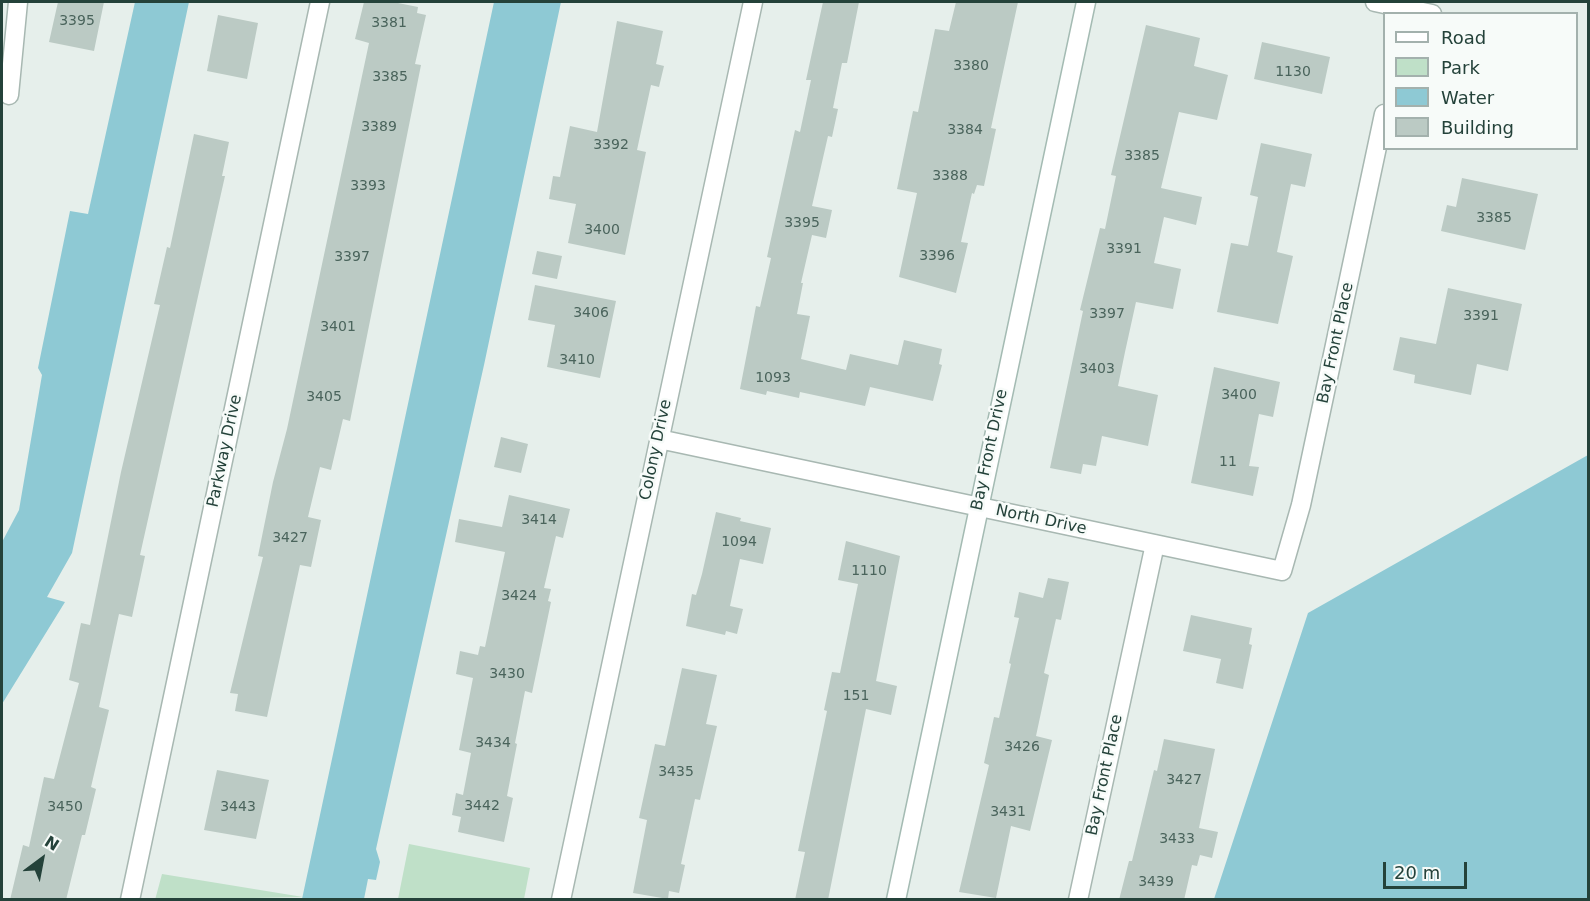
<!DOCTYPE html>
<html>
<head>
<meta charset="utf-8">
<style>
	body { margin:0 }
	#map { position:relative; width:1590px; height:901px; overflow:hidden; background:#e6efeb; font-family:"DejaVu Sans",sans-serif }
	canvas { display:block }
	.frame { position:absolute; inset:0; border:3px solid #24423a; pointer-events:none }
	.legend { position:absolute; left:1383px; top:12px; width:195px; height:138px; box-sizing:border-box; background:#f7fbf9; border:2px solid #a3b1ad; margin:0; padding:8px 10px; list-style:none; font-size:18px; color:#24423a }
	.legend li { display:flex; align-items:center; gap:12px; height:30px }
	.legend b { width:30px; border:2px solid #a3b1ad }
	.north { position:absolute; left:12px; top:829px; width:60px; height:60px; -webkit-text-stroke:4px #f7fbf9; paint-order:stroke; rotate:32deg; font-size:16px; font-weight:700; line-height:24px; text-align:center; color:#24423a }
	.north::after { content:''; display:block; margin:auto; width:21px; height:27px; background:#24423a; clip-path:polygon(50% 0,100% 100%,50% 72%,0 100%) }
	.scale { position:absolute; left:1383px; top:862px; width:84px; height:27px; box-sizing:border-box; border:3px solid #24423a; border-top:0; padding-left:8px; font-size:18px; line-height:21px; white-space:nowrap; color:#24423a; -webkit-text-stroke:4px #f7fbf9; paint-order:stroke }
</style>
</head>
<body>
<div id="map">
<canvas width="1590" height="901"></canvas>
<div class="frame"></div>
<ul class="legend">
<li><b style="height:8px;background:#fff"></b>Road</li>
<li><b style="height:16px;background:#bfe0c8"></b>Park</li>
<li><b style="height:16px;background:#8ec9d4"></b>Water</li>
<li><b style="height:16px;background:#bbcac4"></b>Building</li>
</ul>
<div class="north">N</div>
<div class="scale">20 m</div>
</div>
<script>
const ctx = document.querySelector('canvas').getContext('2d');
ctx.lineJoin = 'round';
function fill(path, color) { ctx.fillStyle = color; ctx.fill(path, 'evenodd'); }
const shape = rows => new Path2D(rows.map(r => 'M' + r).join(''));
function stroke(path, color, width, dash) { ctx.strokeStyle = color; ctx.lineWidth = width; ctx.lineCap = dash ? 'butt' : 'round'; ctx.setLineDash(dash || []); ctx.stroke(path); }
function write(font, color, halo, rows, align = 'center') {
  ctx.font = font + ' "DejaVu Sans",sans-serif'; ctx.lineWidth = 5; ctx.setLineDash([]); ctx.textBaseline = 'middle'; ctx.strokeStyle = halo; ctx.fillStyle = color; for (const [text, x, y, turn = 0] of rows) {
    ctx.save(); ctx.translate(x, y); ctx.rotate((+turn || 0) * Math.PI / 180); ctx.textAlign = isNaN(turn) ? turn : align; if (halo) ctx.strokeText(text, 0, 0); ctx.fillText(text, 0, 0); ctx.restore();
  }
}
const green = shape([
	[409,844,530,868,524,899,398,899],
	[162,874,303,897,155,900]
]);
const water = shape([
	[135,2,189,2,72,553,47,597,65,602,2,704,2,542,19,510,42,375,38,368,70,211,88,214],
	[494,2,561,2,484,365,376,849,380,862,376,880,368,879,364,899,302,899],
	[1588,455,1588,899,1214,899,1308,613]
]);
const building = shape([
	[58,2,104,2,94,51,49,42],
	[364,2,393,2,418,7,417,13,426,15,415,64,421,65,350,421,343,419,331,470,320,467,308,517,321,520,311,567,300,565,267,717,235,711,238,694,230,693,263,557,258,556,273,482,287,429,369,43,355,39],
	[823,2,859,2,847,63,842,63,833,108,838,109,832,137,828,136,812,206,832,210,826,238,812,235,801,283,803,283,797,314,810,316,801,359,846,370,850,354,898,365,904,340,942,349,939,364,942,365,933,401,870,387,865,406,800,392,799,398,767,391,766,395,740,389,756,306,760,307,771,258,767,257,795,130,800,132,811,80,806,80],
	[956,2,1018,2,991,128,996,129,984,186,977,185,974,194,972,193,961,242,968,243,956,293,899,277,917,193,897,189,913,111,918,112,935,29,949,31],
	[218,15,258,23,247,79,207,71],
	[617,21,663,31,656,64,664,66,659,87,651,85,637,150,646,152,625,255,568,243,576,204,549,199,553,176,560,177,570,126,597,132],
	[1146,25,1200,38,1194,66,1228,75,1217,120,1179,112,1161,188,1202,197,1196,225,1164,217,1154,263,1181,269,1173,309,1136,302,1125,352,1118,386,1158,395,1148,446,1102,436,1096,466,1083,464,1081,474,1050,468,1079,330,1083,311,1080,310,1100,228,1105,229,1116,176,1111,175],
	[1262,42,1330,57,1322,94,1254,79],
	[194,134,229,142,222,176,225,176,140,555,145,556,132,617,119,614,99,707,109,710,91,787,96,789,85,835,82,835,66,900,10,900,23,845,29,847,44,777,54,779,79,683,69,680,81,623,90,625,121,472,160,305,154,304,167,247,170,248],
	[1261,143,1312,154,1305,187,1291,184,1277,252,1293,256,1278,324,1217,312,1231,243,1248,246,1258,197,1250,195],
	[1462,178,1538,194,1525,250,1441,231,1447,205,1456,207],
	[537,251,562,256,557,279,532,274],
	[535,285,616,301,600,378,547,367,555,325,528,320],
	[1448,288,1522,304,1508,371,1477,364,1471,395,1414,383,1415,375,1393,370,1400,337,1436,344],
	[1214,367,1280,382,1273,417,1259,414,1249,466,1259,467,1253,496,1191,483],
	[501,437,528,444,521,473,494,467],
	[509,495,570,509,563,538,556,536,544,588,551,589,548,601,551,602,532,693,525,691,515,743,517,744,507,796,513,798,504,842,458,832,461,817,452,815,456,793,463,795,471,753,459,750,473,678,456,674,460,651,478,655,480,646,485,647,505,552,455,542,459,519,502,527],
	[716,512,741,518,740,521,771,528,763,564,740,559,730,606,743,609,737,634,726,631,725,635,686,626,692,594,696,595,702,574],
	[846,541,900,556,876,681,897,686,891,715,866,709,828,900,795,900,805,852,798,851,827,711,824,710,832,672,840,673,858,584,838,580],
	[1048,578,1069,582,1061,620,1056,619,1044,673,1049,675,1036,736,1052,740,1030,831,1011,826,996,898,959,892,989,765,984,763,994,717,999,718,1011,664,1009,663,1019,618,1014,617,1019,592,1043,598],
	[1191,615,1252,628,1249,644,1252,645,1243,689,1216,683,1221,659,1183,651],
	[682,668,717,675,706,724,717,726,700,800,695,799,681,864,685,865,679,893,669,891,668,899,633,893,647,820,639,818,655,744,665,746],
	[1164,739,1215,749,1199,828,1218,832,1212,858,1200,855,1197,866,1192,865,1184,900,1119,900,1129,861,1132,861,1154,770,1157,771],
	[217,770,269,780,256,839,204,830]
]);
const street = shape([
	[1375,2,1432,14],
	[9,95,18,2],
	[659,439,1282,571,1301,505,1384,114],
	[130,900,320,2],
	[561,900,753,2],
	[1078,900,1155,544]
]);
const secondary = shape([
	[896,900,1086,2]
]);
const numberNames = [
	["3395",77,21],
	["3381",389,23],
	["3380",971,66],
	["1130",1293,72],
	["3385",390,77],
	["3389",379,127],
	["3384",965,130],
	["3392",611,145],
	["3385",1142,156],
	["3388",950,176],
	["3393",368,186],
	["3385",1494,218],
	["3395",802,223],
	["3400",602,230],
	["3391",1124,249],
	["3396",937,256],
	["3397",352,257],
	["3406",591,313],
	["3397",1107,314],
	["3391",1481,316],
	["3401",338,327],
	["3410",577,360],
	["3403",1097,369],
	["1093",773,378],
	["3400",1239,395],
	["3405",324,397],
	["11",1228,462],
	["3414",539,520],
	["3427",290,538],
	["1094",739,542],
	["1110",869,571],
	["3424",519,596],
	["3430",507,674],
	["151",856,696],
	["3434",493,743],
	["3426",1022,747],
	["3435",676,772],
	["3427",1184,780],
	["3442",482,806],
	["3450",65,807],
	["3443",238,807],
	["3431",1008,812],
	["3433",1177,839],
	["3439",1156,882]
];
const streetNames = [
	["Bay Front Place",1336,343,-78],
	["Colony Drive",656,450,-78],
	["Bay Front Drive",990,450,-78],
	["Parkway Drive",225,451,-78],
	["North Drive",1041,520,12],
	["Bay Front Place",1105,775,-78]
];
fill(green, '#bfe0c8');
fill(water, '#8ec9d4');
fill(building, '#bbcac4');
stroke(street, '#a8b8b2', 21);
stroke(secondary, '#a4bbb3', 21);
stroke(street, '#fff', 18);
stroke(secondary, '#fff', 18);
write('14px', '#4a645c', null, numberNames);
write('16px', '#24423a', '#f7fbf9', streetNames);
</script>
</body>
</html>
